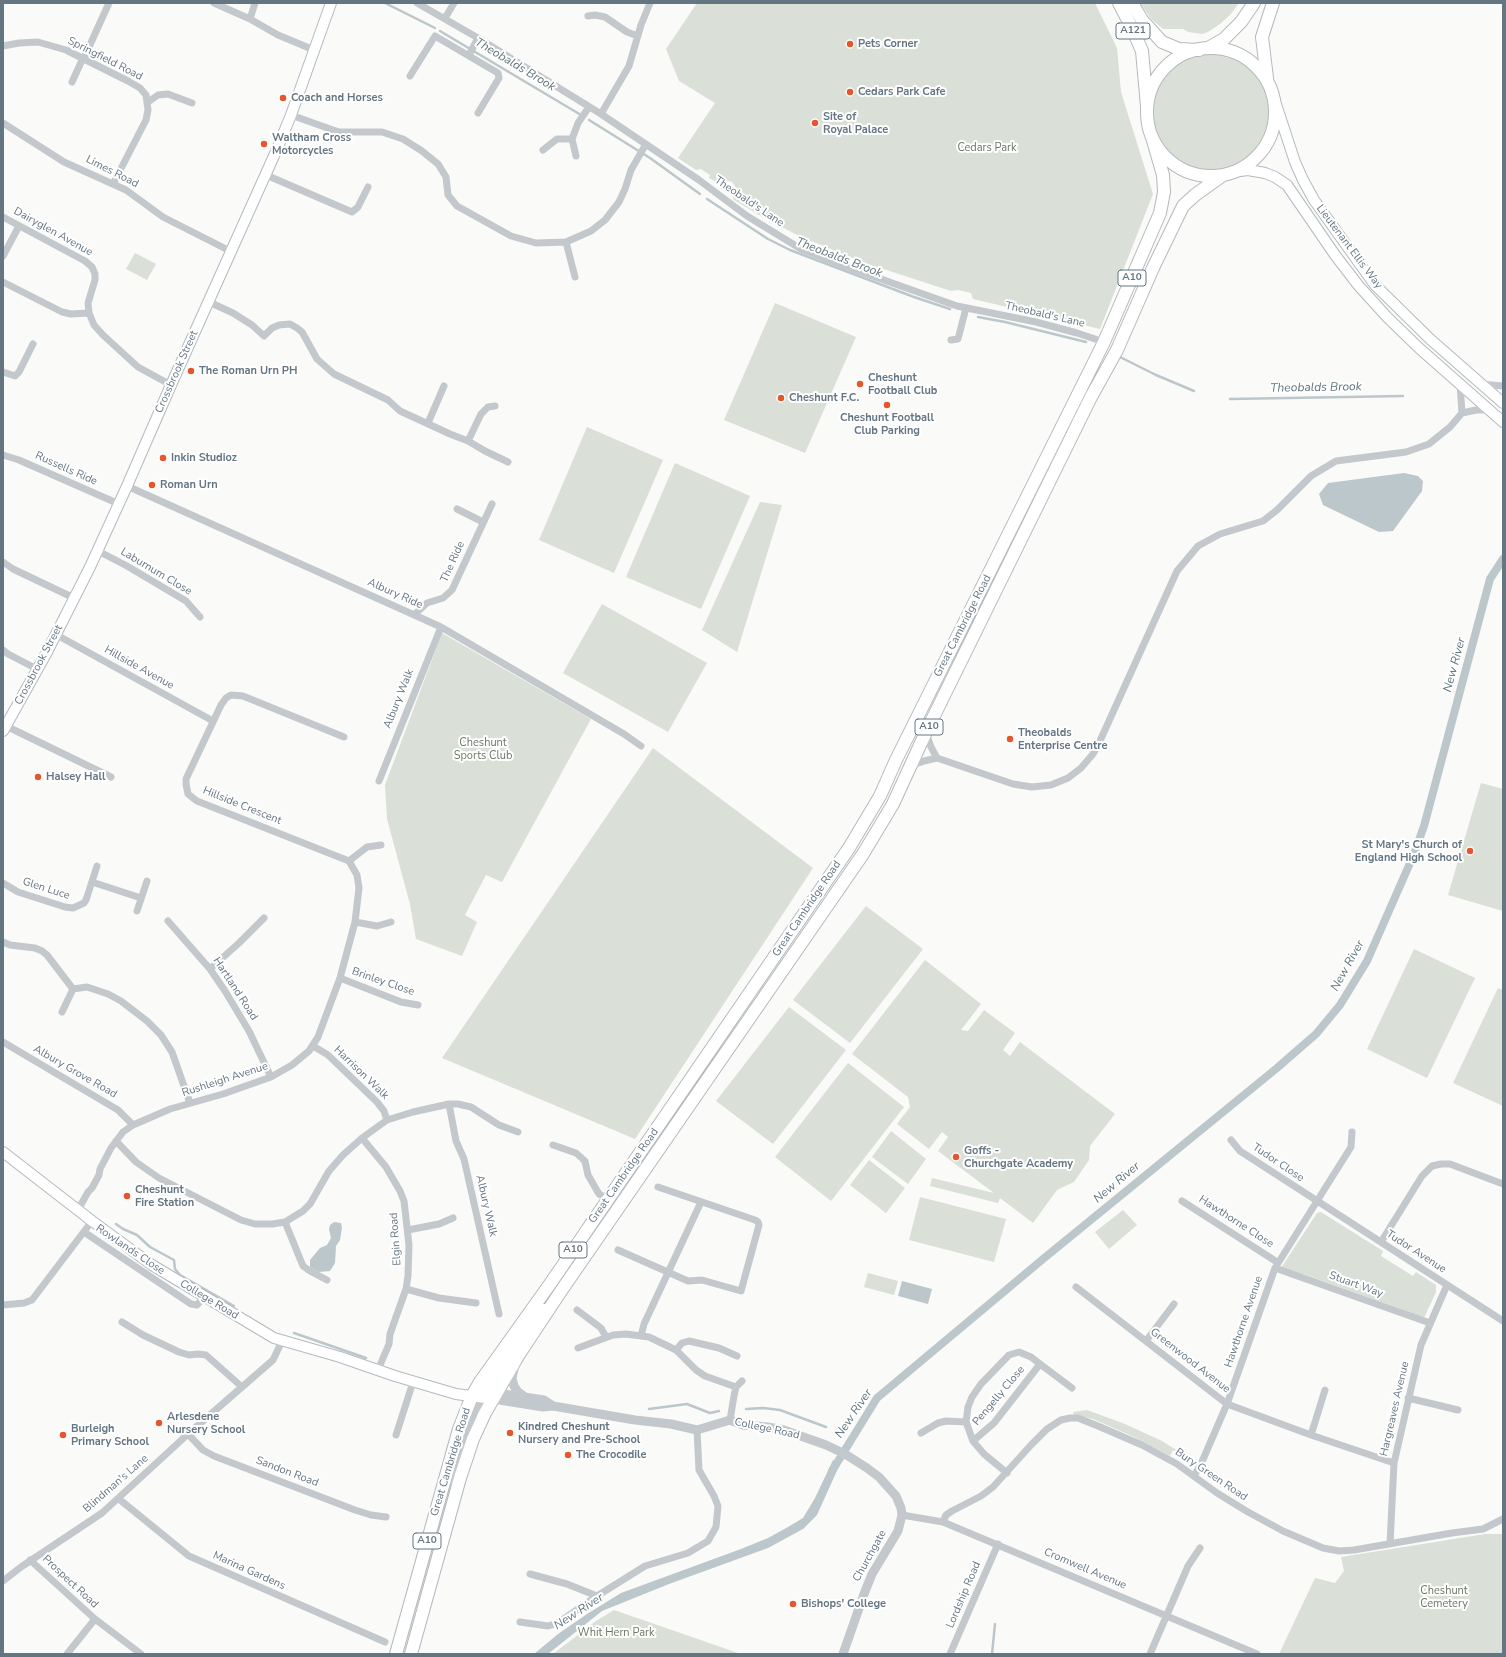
<!DOCTYPE html>
<html>
<head>
<meta charset="utf-8">
<style>
	body { margin:0 }
	#map { position:relative; width:1506px; height:1657px; overflow:hidden; background:#fafaf8; font-family:"Nunito Sans",sans-serif }
	canvas { display:block }
	.frame { position:absolute; inset:0; border:4px solid #657683; pointer-events:none }
</style>
</head>
<body>
<div id="map">
<canvas width="1506" height="1657"></canvas>
<div class="frame"></div>
</div>
<script>
const ctx = document.querySelector('canvas').getContext('2d');
ctx.lineJoin = 'round';
function fill(path, color) { ctx.fillStyle = color; ctx.fill(path, 'evenodd'); }
const shape = rows => new Path2D(rows.map(r => 'M' + r).join(''));
function stroke(path, color, width, dash) { ctx.strokeStyle = color; ctx.lineWidth = width; ctx.lineCap = dash ? 'butt' : 'round'; ctx.setLineDash(dash || []); ctx.stroke(path); }
function write(font, color, halo, rows, align = 'center') {
  ctx.font = font + ' "Nunito Sans",sans-serif'; ctx.lineWidth = 4; ctx.setLineDash([]); ctx.textBaseline = 'middle'; ctx.strokeStyle = halo; ctx.fillStyle = color; for (const [text, x, y, turn = 0] of rows) {
    ctx.save(); ctx.translate(x, y); ctx.rotate((+turn || 0) * Math.PI / 180); ctx.textAlign = isNaN(turn) ? turn : align; if (halo) ctx.strokeText(text, 0, 0); ctx.fillText(text, 0, 0); ctx.restore();
  }
}
const green = shape([
	[697,3,1095,3,1117,48,1121,92,1153,194,1100,329,973,299,971,293,958,290,951,291,868,264,799,236,761,216,734,200,732,195,735,186,732,182,726,180,716,182,709,178,710,175,701,169,696,170,678,158,715,103,679,81,666,49],
	[1140,3,1239,3,1230,15,1220,24,1208,32,1202,34,1188,32,1183,29,1163,29,1151,19],
	'1152 112a59 59 0 1 1 118 0a59 59 0 1 1-118 0Z',
	[135,253,156,264,147,280,126,269],
	[775,303,856,337,805,453,724,420],
	[587,427,663,460,614,573,539,540],
	[675,463,750,496,701,609,626,577],
	[760,502,782,505,737,652,702,630],
	[602,604,707,663,668,732,563,673],
	[442,633,591,719,502,882,486,875,465,915,477,922,462,956,416,939,410,904,387,819,385,785],
	[653,748,813,868,635,1139,442,1058],
	[1481,783,1503,789,1503,911,1448,895],
	[866,906,923,949,850,1043,793,1000],
	[1414,949,1475,978,1427,1078,1367,1049],
	[925,960,981,1004,961,1030,968,1031,984,1010,1015,1033,1003,1050,1010,1056,1020,1042,1115,1114,1090,1146,1089,1160,1074,1182,1057,1190,1033,1223,1000,1198,998,1203,930,1186,932,1178,994,1193,938,1151,948,1137,942,1132,929,1149,897,1124,910,1107,908,1097,852,1054],
	[1498,988,1503,990,1503,1106,1453,1083],
	[789,1007,846,1050,773,1144,716,1101],
	[848,1063,904,1107,831,1201,775,1157],
	[891,1131,926,1159,908,1184,872,1157],
	[869,1160,905,1188,886,1213,850,1185],
	[920,1197,1006,1219,994,1262,909,1240],
	[1123,1210,1137,1225,1109,1249,1095,1232],
	[1321,1212,1383,1251,1381,1256,1413,1276,1416,1272,1436,1285,1436,1292,1424,1318,1402,1311,1401,1309,1303,1274,1300,1276,1281,1268,1317,1213],
	[868,1273,898,1281,894,1295,864,1287],
	[1087,1410,1125,1424,1162,1441,1194,1461,1191,1468,1187,1467,1190,1461,1173,1450,1170,1456,1132,1436,1093,1419,1074,1415,1073,1412],
	[1485,1534,1503,1534,1503,1654,1279,1654,1315,1578,1335,1583,1344,1571,1341,1557],
	[614,1610,741,1654,553,1654,596,1621]
]);
const water = shape([
	[1404,473,1418,476,1423,481,1422,491,1393,531,1379,532,1323,505,1319,494,1328,483],
	[334,1222,341,1223,342,1228,340,1240,336,1246,335,1263,330,1271,319,1272,310,1267,310,1260,320,1248,327,1245,331,1238,329,1229,330,1225],
	[902,1281,932,1289,928,1304,898,1296],
	[833,1460,840,1464,817,1515,803,1529,768,1548,669,1584,602,1611,548,1654,534,1654,558,1634,587,1614,621,1593,741,1549,768,1538,788,1527,803,1518,815,1498]
]);
const stream = shape([
	[385,3,435,28],
	[440,31,581,115],
	[589,120,650,158,700,194],
	[707,199,768,239,790,250,914,297,950,309],
	[978,317,1005,322,1086,342],
	[1120,357,1156,375,1194,391],
	[1230,399,1403,396],
	[116,1224,123,1229,137,1235,150,1247,174,1260,175,1269,180,1275,234,1306],
	[294,1333,366,1358],
	[649,1409,687,1404,710,1413,719,1411],
	[746,1409,763,1408,780,1410,826,1427],
	[992,1654,995,1624]
]);
const canal = shape([
	[832,1471,877,1398,1043,1259,1277,1068,1316,1034,1340,1005,1367,961,1414,854,1424,826,1490,579,1503,559]
]);
const minor = shape([
	[214,3,250,19,278,35,314,50],
	[417,3,478,38,601,114,699,180,747,216,801,249,850,268,957,306,1036,322,1077,333,1104,342],
	[588,16,595,15,605,17,627,32,638,36],
	[445,18,454,3],
	[250,19,255,3],
	[3,46,19,43,38,42,66,50,128,81,140,88,146,95,148,110,146,120,113,184],
	[469,55,478,38],
	[84,58,109,3],
	[410,76,435,36,498,73,499,78,478,113],
	[72,82,83,58],
	[148,102,158,95,168,94,192,103],
	[601,114,629,66,641,25,650,3],
	[291,115,333,130,340,132,382,132,403,139,422,151,438,164,446,177,448,195,457,206,511,236,536,243,566,242,591,231,605,220,619,202,625,189,631,170,646,144],
	[3,123,64,162,126,190,163,217,232,252],
	[572,139,578,123,589,107],
	[543,150,557,139,572,139,576,156],
	[266,175,352,212,358,207,368,187],
	[3,217,85,261,92,267,95,274,95,280,88,303,89,313,94,325,103,335,138,367,171,385],
	[566,242,575,277],
	[3,256,19,226],
	[3,282,62,312,71,314,89,313],
	[209,302,233,313,252,325,264,336,272,328,279,325,290,324,297,328,302,332,317,359,334,374,388,400,400,411,450,434,468,441,485,451,508,462],
	[951,340,958,339,966,308],
	[3,372,15,376,19,372,33,344],
	[1460,384,1462,413],
	[1480,384,1503,386],
	[428,423,444,386],
	[468,441,481,414,488,407,495,406],
	[3,455,19,460,119,504],
	[127,486,441,627,624,734,641,746],
	[457,509,483,522],
	[98,551,127,566,186,601,200,617],
	[3,562,13,569,74,598],
	[414,615,427,603,443,598,452,590,492,504],
	[55,634,213,721],
	[3,650,8,654,37,669],
	[6,726,111,777],
	[926,733,931,747,937,758],
	[344,737,243,696,231,695,226,698,221,705,186,779,186,784,188,794,197,801,349,861],
	[910,766,924,761,937,758,1013,784,1032,787,1051,785,1068,778,1081,768,1093,754,1099,743,1177,571,1198,546,1220,534,1263,521,1277,510,1311,476,1336,461,1406,452,1429,444,1450,427,1462,413,1476,410,1489,410],
	[379,781,441,627],
	[92,882,141,898],
	[3,883,18,892,65,907,73,908,84,903,86,900,97,866],
	[137,911,147,881],
	[168,921,210,969,225,991,249,1031,271,1077],
	[355,922,377,926,391,922],
	[3,942,10,945,35,948,42,951,47,955,73,989,87,987,108,994,121,1001,147,1021,161,1035,172,1052,190,1103],
	[210,969,239,943,264,918],
	[340,978,401,1002,418,1005],
	[62,1012,73,989],
	[3,1042,118,1110,133,1125],
	[313,1046,328,1055,377,1102,384,1111,387,1120],
	[449,1104,456,1141,464,1159,499,1314],
	[362,1138,386,1167,400,1191,404,1201,409,1245,408,1276,406,1289,390,1334,389,1344,378,1370],
	[1231,1140,1240,1151,1503,1321],
	[116,1141,136,1162,159,1178,241,1220,255,1224,272,1224,285,1222,303,1211,310,1204,329,1171,343,1155,362,1138,387,1120,413,1112,449,1104,458,1104,471,1107,499,1125,518,1132],
	[553,1145,576,1153,585,1161,588,1175,599,1194,608,1199],
	[1182,1201,1277,1262],
	[78,1210,88,1192,92,1188,99,1175,100,1169,111,1148,123,1132,133,1125,170,1109,223,1094,271,1077,292,1065,309,1051,318,1037,340,978,355,922,359,888,357,875,349,861,367,847,381,845],
	[285,1222,303,1266,310,1271,327,1280],
	[408,1230,439,1224,453,1218],
	[84,1232,191,1304,197,1305,204,1297],
	[1381,1242,1422,1176,1432,1166,1441,1164,1450,1164,1503,1184],
	[618,1250,688,1281,702,1280,741,1291,759,1225,758,1222,755,1220,658,1187],
	[1275,1268,1430,1323],
	[1076,1287,1227,1404,1311,1435,1394,1463],
	[406,1289,439,1298,476,1303],
	[3,1305,24,1303,32,1300,92,1221],
	[577,1310,601,1328,606,1337],
	[122,1322,143,1335,179,1352,189,1355,198,1354,206,1355,242,1387],
	[641,1336,644,1324,701,1202],
	[1146,1341,1174,1304],
	[578,1348,613,1335,626,1334,649,1337,676,1350,696,1370,705,1376,736,1387],
	[676,1350,682,1343,689,1341,719,1348,737,1356],
	[1040,1364,1072,1388],
	[1408,1398,1458,1410],
	[730,1420,734,1396,736,1387,742,1381],
	[921,1433,938,1423,946,1421,966,1422],
	[188,1434,203,1450,214,1456,355,1510,371,1515,386,1517],
	[396,1435,413,1382],
	[1311,1435,1325,1390],
	[973,1441,994,1423,1040,1364,1031,1357,1019,1352,1009,1355,981,1384,972,1397,968,1407,966,1422,973,1441,984,1454,1007,1473],
	[1194,1476,1201,1464,1227,1404,1275,1268,1351,1147,1352,1132],
	[119,1499,189,1556,385,1642],
	[902,1515,943,1522,1257,1654],
	[943,1522,946,1515,952,1511,981,1496,993,1487,1031,1445,1047,1429,1061,1420,1070,1418,1078,1418,1098,1426,1142,1445,1177,1464,1217,1493,1248,1512,1283,1531,1323,1548,1339,1551,1354,1550,1452,1533,1483,1529,1503,1519],
	[1390,1544,1394,1463,1421,1345,1447,1285],
	[30,1560,95,1619,141,1654],
	[530,1574,567,1584,597,1596],
	[3,1581,21,1567,102,1513,188,1434,273,1360,282,1341],
	[520,1622,548,1626,558,1623,597,1596,645,1566,688,1553,708,1541,716,1527,718,1506,714,1496,699,1470,697,1430],
	[67,1654,95,1619],
	[950,1654,998,1544],
	[1150,1654,1188,1566,1200,1548]
]);
const tertiary = shape([
	[515,1365,512,1378,514,1386,518,1392,525,1397],
	[493,1399,543,1407,553,1406,635,1420,671,1424,697,1430,730,1420,743,1425,768,1427,784,1430,826,1445,845,1454,867,1468,879,1477,896,1496,901,1508,902,1515,898,1531,872,1574,864,1594,843,1654],
	[451,1480,471,1422,482,1398,485,1394,497,1393,544,1400,553,1406]
]);
const secondary = shape([
	[1273,95,1295,162,1303,180,1314,200,1375,285,1430,339,1503,403],
	[1232,172,1248,170,1265,173,1275,177,1287,185,1335,255,1358,285,1387,317,1419,348,1503,422],
	[3,731,47,652,90,567,127,486,171,385,277,149,291,115,331,3],
	[3,1152,92,1221,152,1265,274,1338,340,1357,395,1376,456,1394,493,1399],
	[474,1396,485,1392,505,1361,544,1309]
]);
const primary = shape([
	[1119,3,1132,28,1142,51,1147,106],
	[1132,3,1142,20,1162,42,1179,49,1199,50]
]);
const trunk = shape([
	[1208,48,1224,39,1241,22,1254,3],
	'1147 112a64 64 0 1 1 128 0a64 64 0 1 1-128 0Z',
	[1267,78,1262,37,1273,3],
	[396,1654,459,1429,472,1396,480,1382,550,1284,849,848,880,796,896,760,1104,342,1160,213,1164,192,1163,175,1152,137],
	[411,1654,460,1478,473,1439,485,1413,518,1356,561,1291,863,854,893,804,926,732,1091,397,1117,350,1153,268,1183,206,1195,195,1223,175]
]);
const markers = [
	[850,44,4,"#e4572e"],
	[850,92,4,"#e4572e"],
	[283,98,4,"#e4572e"],
	[815,123,4,"#e4572e"],
	[264,144,4,"#e4572e"],
	[191,371,4,"#e4572e"],
	[860,384,4,"#e4572e"],
	[781,398,4,"#e4572e"],
	[887,405,4,"#e4572e"],
	[163,458,4,"#e4572e"],
	[152,485,4,"#e4572e"],
	[1010,739,4,"#e4572e"],
	[38,777,4,"#e4572e"],
	[1470,851,4,"#e4572e"],
	[956,1157,4,"#e4572e"],
	[127,1196,4,"#e4572e"],
	[159,1423,4,"#e4572e"],
	[510,1433,4,"#e4572e"],
	[63,1435,4,"#e4572e"],
	[568,1455,4,"#e4572e"],
	[793,1604,4,"#e4572e"]
];
const shields = [
	[1133,31,34],
	[1132,278,28],
	[929,727,28],
	[573,1250,28],
	[427,1541,28]
];
const shieldNames = [
	["A121",1133,31],
	["A10",1132,278],
	["A10",929,727],
	["A10",573,1250],
	["A10",427,1541]
];
const poiNames = [
	["Pets Corner",858,44],
	["Cedars Park Cafe",858,92],
	["Coach and Horses",291,98],
	["Site of",823,117],
	["Royal Palace",823,130],
	["Waltham Cross",272,138],
	["Motorcycles",272,151],
	["The Roman Urn PH",199,371],
	["Cheshunt",868,378],
	["Football Club",868,391],
	["Cheshunt F.C.",789,398],
	["Cheshunt Football",887,418,"center"],
	["Club Parking",887,431,"center"],
	["Inkin Studioz",171,458],
	["Roman Urn",160,485],
	["Theobalds",1018,733],
	["Enterprise Centre",1018,746],
	["Halsey Hall",46,777],
	["St Mary's Church of",1462,845,"right"],
	["England High School",1462,858,"right"],
	["Goffs -",964,1151],
	["Churchgate Academy",964,1164],
	["Cheshunt",135,1190],
	["Fire Station",135,1203],
	["Arlesdene",167,1417],
	["Nursery School",167,1430],
	["Kindred Cheshunt",518,1427],
	["Nursery and Pre-School",518,1440],
	["Burleigh",71,1429],
	["Primary School",71,1442],
	["The Crocodile",576,1455],
	["Bishops' College",801,1604]
];
const streetNames = [
	["Springfield Road",105,59,27],
	["Limes Road",112,172,27],
	["Theobald's Lane",749,202,34],
	["Dairyglen Avenue",53,232,29],
	["Lieutenant Ellis Way",1349,247,53],
	["Theobald's Lane",1045,315,13],
	["Crossbrook Street",177,372,-66],
	["Russells Ride",66,469,24],
	["The Ride",453,562,-66],
	["Laburnum Close",156,572,31],
	["Albury Ride",395,594,24],
	["Great Cambridge Road",963,626,-63],
	["Crossbrook Street",39,665,-62],
	["Hillside Avenue",139,668,29],
	["Albury Walk",399,699,-68],
	["Hillside Crescent",242,806,22],
	["Glen Luce",46,889,18],
	["Great Cambridge Road",807,909,-56],
	["Brinley Close",383,982,19],
	["Hartland Road",235,989,57],
	["Albury Grove Road",75,1072,30],
	["Harrison Walk",361,1073,44],
	["Rushleigh Avenue",225,1080,-18],
	["Tudor Close",1278,1163,34],
	["Great Cambridge Road",624,1176,-55],
	["Albury Walk",486,1206,77],
	["Hawthorne Close",1236,1222,33],
	["Elgin Road",396,1239,-94],
	["Rowlands Close",130,1250,34],
	["Tudor Avenue",1416,1252,33],
	["Stuart Way",1356,1285,20],
	["College Road",209,1300,31],
	["Hawthorne Avenue",1244,1322,-71],
	["Greenwood Avenue",1190,1361,38],
	["Pengelly Close",999,1396,-50],
	["Hargreaves Avenue",1395,1409,-77],
	["College Road",767,1429,12],
	["Great Cambridge Road",451,1462,-73],
	["Sandon Road",287,1472,21],
	["Bury Green Road",1211,1475,34],
	["Blindman's Lane",116,1484,-41],
	["Churchgate",870,1556,-61],
	["Cromwell Avenue",1085,1569,23],
	["Marina Gardens",249,1571,24],
	["Prospect Road",70,1582,43],
	["Lordship Road",964,1595,-67]
];
const parkNames = [
	["Cedars Park",987,148],
	["Cheshunt",483,743],
	["Sports Club",483,756],
	["Cheshunt",1444,1591],
	["Cemetery",1444,1604],
	["Whit Hern Park",616,1633]
];
const waterNames = [
	["Theobalds Brook",515,65,31],
	["Theobalds Brook",839,258,21],
	["Theobalds Brook",1316,388,-1],
	["New River",1455,665,-75],
	["New River",1348,966,-61],
	["New River",1117,1183,-40],
	["New River",854,1414,-56],
	["New River",579,1612,-33]
];
fill(green, '#dadfd7');
fill(water, '#bbc7cb');
stroke(stream, '#bbc7cb', 2.5);
stroke(canal, '#bbc7cb', 8);
stroke(secondary, '#b3babf', 12);
stroke(primary, '#b5babe', 14);
stroke(trunk, '#b4b9bd', 14);
stroke(minor, '#c3c8cc', 7);
stroke(tertiary, '#c3c8cc', 9);
stroke(secondary, '#fff', 10);
stroke(primary, '#fff', 12);
stroke(trunk, '#fff', 12);
for (const [x, y, r, color] of markers) { const dot = new Path2D(); dot.arc(x, y, r, 0, 2 * Math.PI); ctx.fillStyle = color; ctx.fill(dot); stroke(dot, '#fff', 1.5); }
for (const [x, y, w] of shields) { const box = new Path2D(); box.roundRect(x - w / 2, y - 8, w, 16, 3); ctx.fillStyle = '#fff'; ctx.fill(box); stroke(box, '#657683', 1); }
write('bold 10px', '#657683', null, shieldNames);
write('bold 11px', '#657683', '#fff', poiNames, 'left');
write('11px', '#657683', '#fff', streetNames);
write('11px', '#687a64', '#fff', parkNames);
write('italic 12px', '#60757c', '#fff', waterNames);
</script>
</body>
</html>
